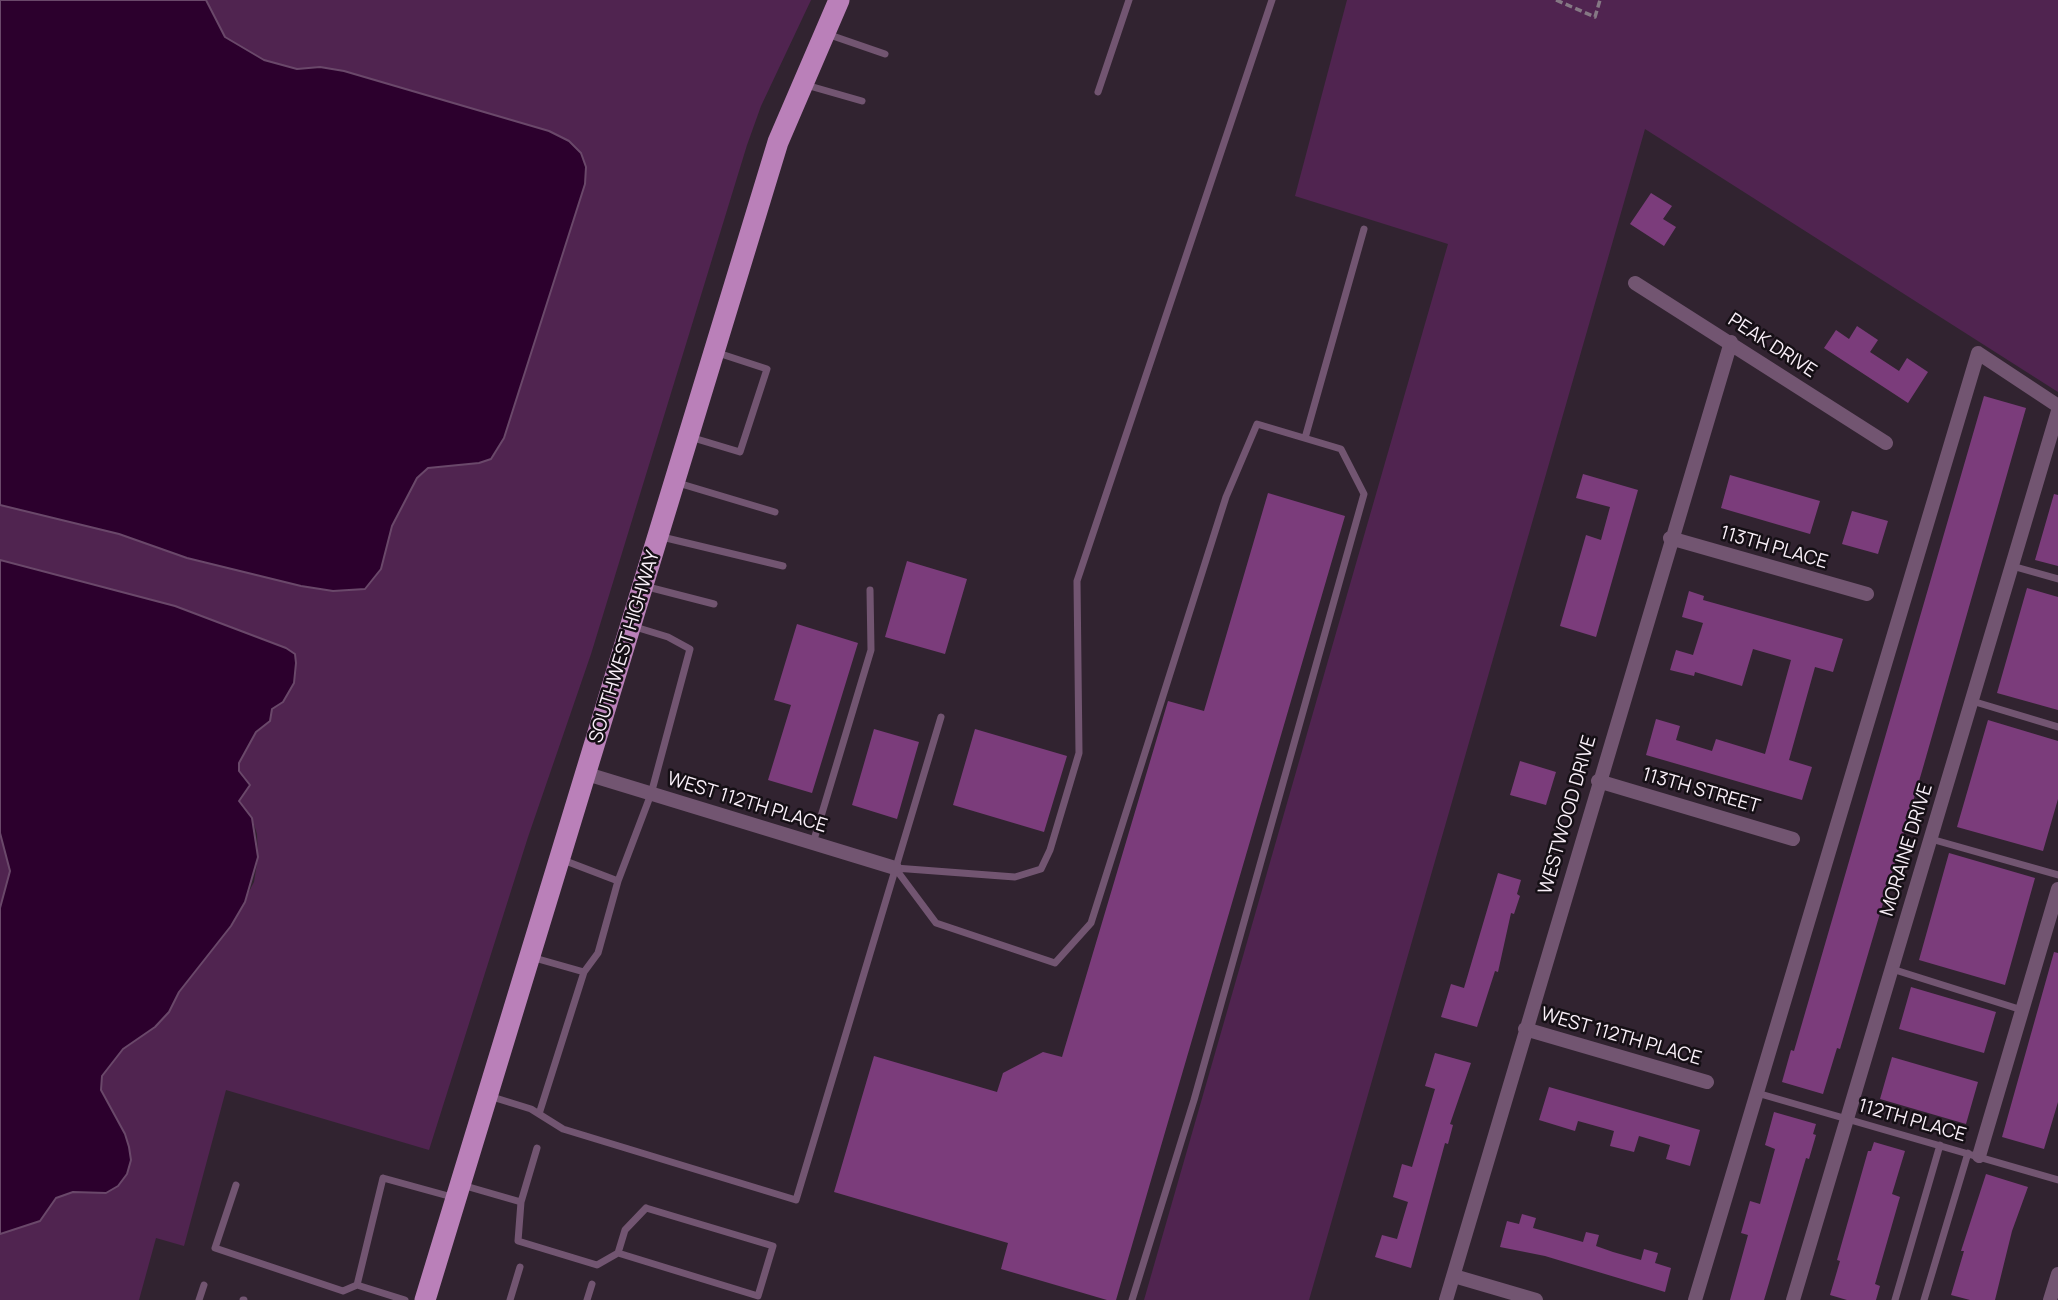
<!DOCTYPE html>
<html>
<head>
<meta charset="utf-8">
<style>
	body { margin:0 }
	canvas { display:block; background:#312330 }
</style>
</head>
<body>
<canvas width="2058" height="1300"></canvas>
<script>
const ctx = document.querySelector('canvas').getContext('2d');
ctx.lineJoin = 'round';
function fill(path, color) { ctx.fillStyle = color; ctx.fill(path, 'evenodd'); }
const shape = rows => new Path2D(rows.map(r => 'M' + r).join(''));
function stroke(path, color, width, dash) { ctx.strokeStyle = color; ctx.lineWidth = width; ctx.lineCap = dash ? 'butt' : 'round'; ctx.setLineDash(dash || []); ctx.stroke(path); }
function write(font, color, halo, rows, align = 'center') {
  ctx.font = font + ' Manrope,sans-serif'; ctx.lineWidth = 5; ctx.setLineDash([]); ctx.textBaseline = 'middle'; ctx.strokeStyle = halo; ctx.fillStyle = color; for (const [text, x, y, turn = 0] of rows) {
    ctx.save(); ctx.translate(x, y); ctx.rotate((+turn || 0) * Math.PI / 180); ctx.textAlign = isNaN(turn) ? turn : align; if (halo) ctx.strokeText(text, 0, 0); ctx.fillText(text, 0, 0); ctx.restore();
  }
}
const green = shape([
	[206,0,811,0,761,106,747,145,591,654,528,837,429,1150,226,1090,184,1246,156,1238,139,1300,0,1300,0,1234,28,1225,55,1198,73,1192,106,1193,125,1134,101,1089,102,1076,123,1049,155,1027,169,1012,179,992,231,926,254,882,258,857,257,834,252,818,239,801,245,778,239,771,239,763,256,732,270,721,272,709,283,702,294,683,286,648,175,606,0,560,0,505,119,534,187,558,381,569,392,526,417,478,428,468,479,463,491,459,496,452,504,438,585,184,569,141,549,131,344,71,320,67,297,69,264,60,225,37],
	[1347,0,2058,0,2058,392,1645,129,1309,1300,1144,1300,1448,244,1295,196],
	[0,833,10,871,0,908]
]);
const water = shape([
	[0,0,206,0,225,37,264,60,297,69,320,67,344,71,549,131,569,141,581,153,586,167,585,184,504,438,491,459,479,463,428,468,417,478,392,526,381,569,365,589,333,591,301,586,187,558,119,534,0,505,0,0],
	[0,560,175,606,286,648,295,654,296,663,294,683,283,702,272,709,270,721,256,732,239,763,239,771,250,785,239,801,252,818,258,857,245,902,231,926,179,992,169,1012,155,1027,123,1049,102,1076,101,1090,125,1134,129,1147,131,1160,127,1174,118,1186,106,1193,73,1192,56,1198,40,1221,0,1234,0,908,10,871,0,833,0,560]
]);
const building = shape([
	[1651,193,1672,206,1663,219,1676,227,1664,246,1630,224],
	[1857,326,1878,340,1870,352,1899,371,1907,358,1928,372,1908,403,1824,348,1836,330,1849,339],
	[1984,396,2026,408,1922,771,1840,1049,1837,1048,1823,1094,1782,1082,1791,1050,1794,1051],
	[1583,474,1638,490,1596,637,1560,626,1586,535,1601,540,1610,507,1576,498],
	[1730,475,1820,501,1810,534,1721,508],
	[1268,493,1345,516,1116,1300,1107,1300,1001,1269,1008,1243,834,1192,874,1056,997,1092,1003,1073,1043,1052,1062,1057,1168,701,1204,711],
	[2054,494,2058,495,2058,566,2035,560],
	[1852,511,1888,521,1878,554,1842,544],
	[907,561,967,579,945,654,885,637],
	[2027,588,2058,597,2058,710,1997,693],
	[1689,591,1704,596,1703,600,1843,639,1833,672,1815,667,1789,760,1812,767,1802,800,1646,755,1656,719,1680,726,1676,740,1712,751,1716,739,1765,754,1791,660,1753,649,1742,686,1695,672,1694,676,1670,670,1676,650,1693,655,1703,623,1682,617],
	[797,624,858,643,812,793,768,780,791,705,774,700],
	[1988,720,2058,741,2058,799,2043,851,1957,827],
	[874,729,919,742,897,819,852,805],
	[975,729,1067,756,1044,832,953,805],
	[1520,761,1556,772,1546,805,1510,795],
	[1949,853,2035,878,2005,985,1919,960],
	[1498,873,1521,880,1517,894,1520,896,1514,914,1511,913,1498,972,1495,971,1477,1027,1441,1017,1451,984,1464,988],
	[2054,952,2058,953,2058,1102,2044,1149,2002,1137],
	[1911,987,1996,1012,1984,1053,1899,1029],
	[1435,1053,1471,1063,1450,1124,1453,1125,1448,1144,1445,1143,1411,1268,1375,1257,1382,1235,1397,1239,1408,1202,1393,1197,1402,1164,1412,1167,1435,1089,1425,1086],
	[1892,1057,1978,1082,1966,1124,1880,1099],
	[1549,1087,1700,1130,1690,1166,1666,1159,1670,1145,1639,1136,1634,1152,1610,1146,1614,1131,1578,1121,1575,1131,1539,1120],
	[1774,1112,1816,1124,1813,1134,1816,1135,1809,1159,1806,1158,1764,1300,1730,1300,1748,1235,1741,1233,1750,1201,1760,1204,1775,1149,1765,1145],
	[1874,1142,1905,1151,1892,1194,1900,1197,1875,1284,1880,1286,1876,1300,1847,1300,1830,1295,1840,1261,1837,1260,1868,1151,1871,1151],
	[1986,1174,2028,1187,2012,1231,1995,1300,1970,1300,1951,1295,1964,1251,1961,1251],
	[1522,1214,1536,1218,1533,1228,1562,1236,1583,1242,1586,1232,1599,1235,1596,1246,1613,1252,1641,1260,1644,1249,1658,1253,1655,1263,1671,1268,1665,1292,1545,1256,1500,1247,1507,1221,1519,1224]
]);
const path = shape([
	[1556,0,1595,17,1600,0]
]);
const lane = shape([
	[827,34,885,54],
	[806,85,862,101],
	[1098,92,1129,0],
	[690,437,740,452,767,369,718,353],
	[1305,438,1364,229],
	[678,483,775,512],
	[662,537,783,566],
	[2012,566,2058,579],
	[644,586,714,604],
	[1972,701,2058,727],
	[1931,839,2058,875],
	[813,843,871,650,870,590],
	[563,860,618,881],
	[895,868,936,923,1055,963,1091,923,1226,497,1257,424,1341,449,1364,494,1194,1100,1132,1300],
	[895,868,1015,877,1041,869,1050,850,1079,753,1077,581,1272,0],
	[531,957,584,972],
	[1892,969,2022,1010],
	[1757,1093,2058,1180],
	[489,1096,531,1109,563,1129,796,1200,941,717],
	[539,1114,584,972,598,953,618,881,651,794,690,649,668,637,632,626],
	[236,1185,215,1248,343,1291,357,1285],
	[462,1185,521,1202,537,1148],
	[521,1202,518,1241,597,1265,618,1253],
	[646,1208,773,1246,758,1296,618,1253,625,1230,646,1208],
	[199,1300,204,1285],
	[243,1300,244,1300],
	[405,1300,357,1285,383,1178,452,1197],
	[510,1300,520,1267],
	[587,1300,592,1284],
	[1895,1300,1940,1145],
	[1924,1300,1968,1153]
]);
const street = shape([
	[1635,283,1886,443],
	[1670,538,1867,594],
	[587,774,895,868],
	[1598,781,1793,839],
	[1525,1029,1707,1082],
	[1979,1156,2058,889],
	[1454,1276,1536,1300],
	[1446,1300,1731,342],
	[1695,1300,1978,353,2058,406],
	[1793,1300,2058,411],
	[2050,1300,2058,1274]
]);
const primary = shape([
	[425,1300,778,142,839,0]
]);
const streetNames = [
	["PEAK DRIVE",1772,346,33],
	["113TH PLACE",1774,548,16],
	["SOUTHWEST HIGHWAY",625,647,-73],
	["113TH STREET",1701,791,16],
	["WEST 112TH PLACE",747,803,17],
	["WESTWOOD DRIVE",1568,815,-74],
	["MORAINE DRIVE",1907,850,-73],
	["WEST 112TH PLACE",1621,1037,16],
	["112TH PLACE",1912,1121,16]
];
fill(green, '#502450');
fill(water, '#2c002d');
stroke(water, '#6a486a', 2);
fill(building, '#7b3c7b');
stroke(path, '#857884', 3.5, [7, 3.5]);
stroke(lane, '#725571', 7);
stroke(street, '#725571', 14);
stroke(primary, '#ba80b9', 21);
write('19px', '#faf0f9', '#150f15', streetNames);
</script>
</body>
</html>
